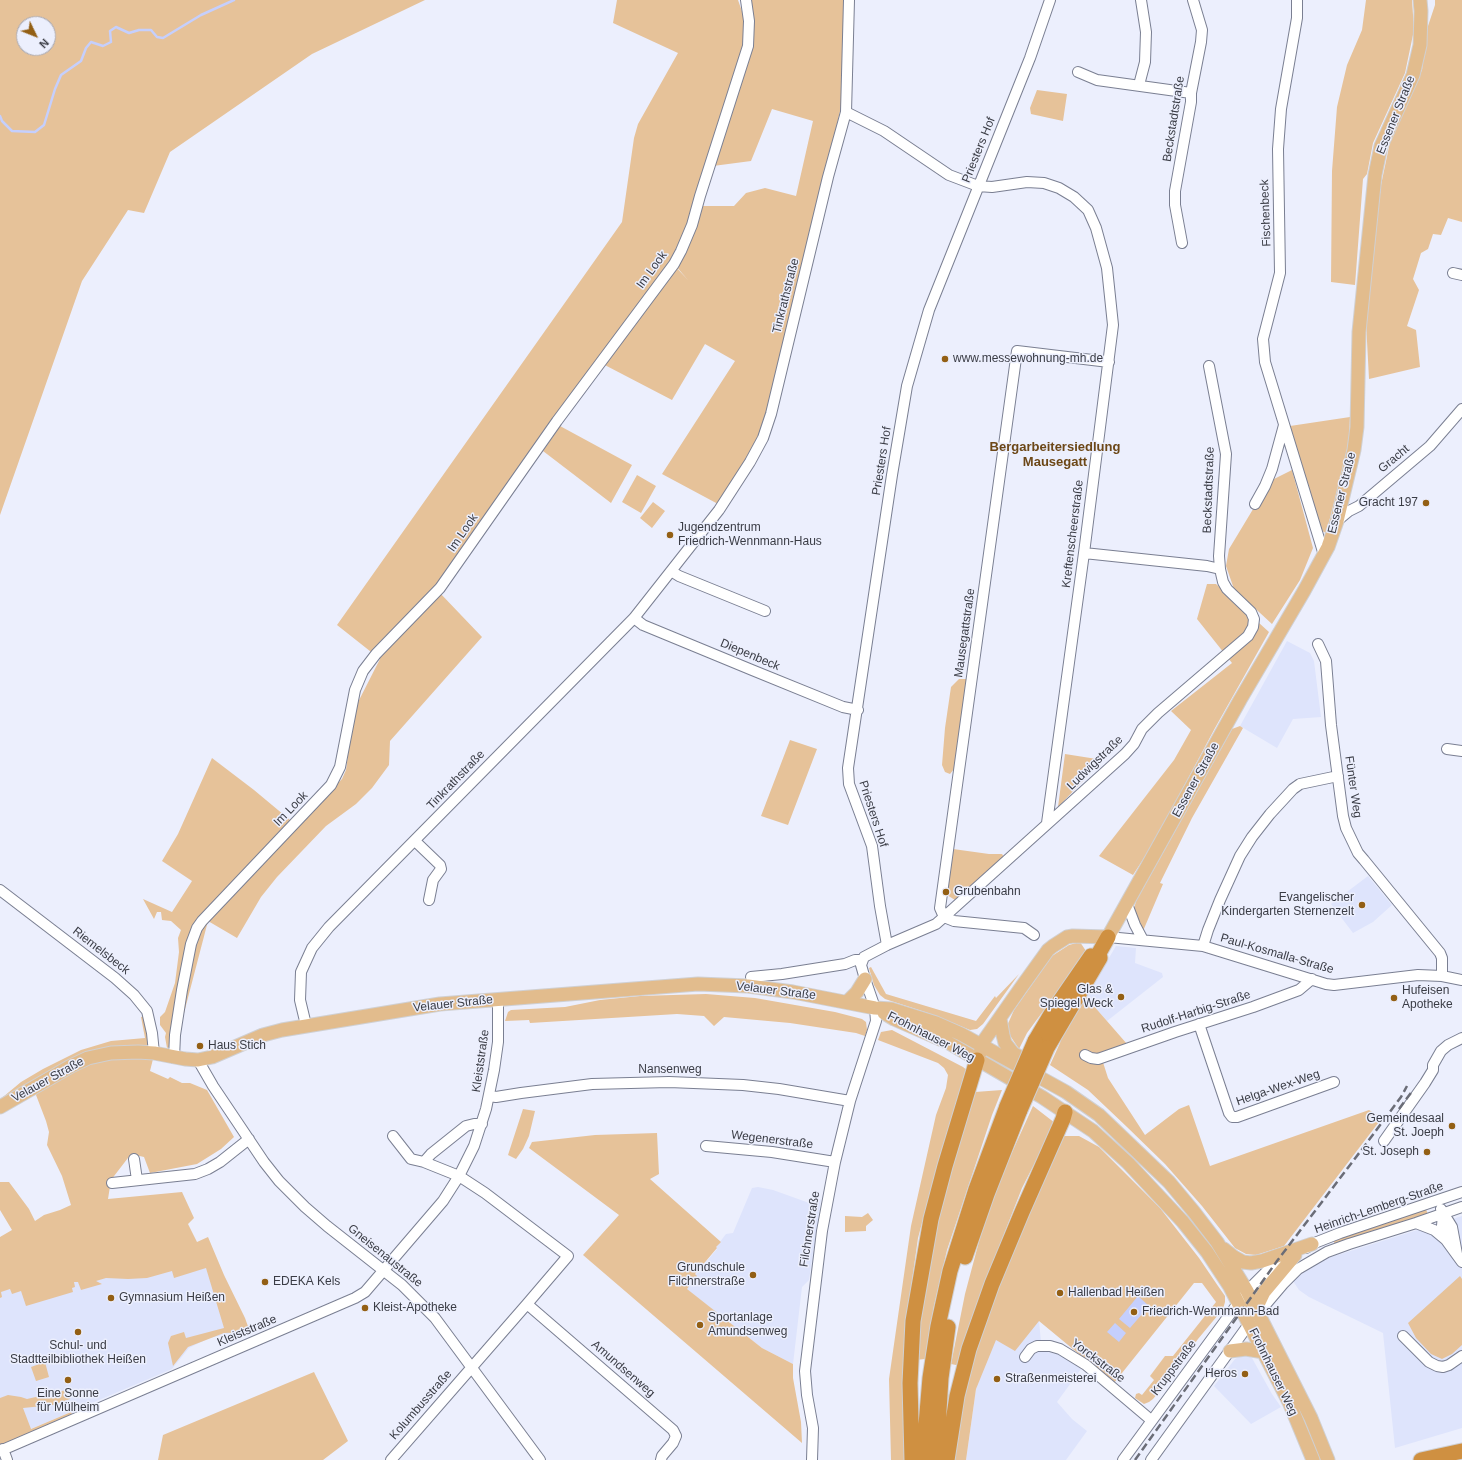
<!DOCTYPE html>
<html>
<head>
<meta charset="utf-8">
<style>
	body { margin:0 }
	#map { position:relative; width:1462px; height:1460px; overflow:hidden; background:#eceffd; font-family:Arial,sans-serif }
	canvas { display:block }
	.north { position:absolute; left:16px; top:16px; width:40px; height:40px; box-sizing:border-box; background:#eceffd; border:1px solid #a5a7b3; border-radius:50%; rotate:133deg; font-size:11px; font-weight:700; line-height:16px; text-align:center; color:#3a3c45 }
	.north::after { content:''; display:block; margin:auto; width:14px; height:18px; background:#935f14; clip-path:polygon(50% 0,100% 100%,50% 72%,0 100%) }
</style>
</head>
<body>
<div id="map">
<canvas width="1462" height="1460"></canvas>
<div class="north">N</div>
</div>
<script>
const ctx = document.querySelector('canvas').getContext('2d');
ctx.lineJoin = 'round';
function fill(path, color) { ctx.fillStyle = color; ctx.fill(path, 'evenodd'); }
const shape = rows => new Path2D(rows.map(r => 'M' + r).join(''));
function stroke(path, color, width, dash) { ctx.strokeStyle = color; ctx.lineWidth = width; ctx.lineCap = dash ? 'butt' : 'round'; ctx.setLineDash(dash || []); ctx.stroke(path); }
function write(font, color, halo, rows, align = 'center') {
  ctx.font = font + ' Arial,sans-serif'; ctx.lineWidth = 3; ctx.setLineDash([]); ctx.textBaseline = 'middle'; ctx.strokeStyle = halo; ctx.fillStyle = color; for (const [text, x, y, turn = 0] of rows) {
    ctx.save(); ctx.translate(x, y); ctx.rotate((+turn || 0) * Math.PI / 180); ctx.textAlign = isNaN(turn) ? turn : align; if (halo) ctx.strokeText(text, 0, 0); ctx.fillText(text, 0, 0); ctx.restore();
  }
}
const built = shape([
	[1287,641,1310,653,1314,661,1321,717,1293,719,1277,748,1240,726],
	[1368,876,1392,905,1373,922,1353,933,1331,904],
	[1116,946,1136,948,1135,963,1162,973,1163,977,1107,1021,1086,997],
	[758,1187,773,1190,812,1204,818,1203,821,1199,809,1280,802,1287,793,1364,762,1348,686,1289,696,1276,695,1275,717,1249,716,1247,726,1234,733,1233,752,1188],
	[1462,1216,1462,1428,1395,1448,1383,1333,1309,1297,1299,1290,1293,1281,1308,1269,1328,1258],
	[200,1246,235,1333,209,1338,189,1348,172,1369,0,1442,0,1253],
	[1039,1321,1042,1352,1047,1352,1057,1354,1069,1360,1081,1369,1057,1402,1072,1419,1087,1431,1066,1460,966,1460,976,1389,989,1325],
	[1241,1356,1248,1356,1252,1358,1272,1394,1281,1407,1251,1424,1214,1386,1235,1359]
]);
const green = shape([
	[0,0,425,0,312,54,170,152,144,213,128,210,82,281,0,515],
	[24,24,48,24,48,48,24,48],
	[617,0,738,0,746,23,739,66,686,239,673,264,688,280,675,265,702,206,734,206,746,193,765,188,796,196,813,121,772,109,751,161,713,166,747,56,747,0,844,0,842,103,766,421,754,449,718,504,662,474,735,361,705,344,672,400,599,362,439,592,482,637,390,741,389,765,372,788,356,804,326,826,277,877,261,897,237,938,208,921,178,1036,172,1045,167,1048,165,1037,166,1033,160,1025,160,1017,165,1012,175,983,179,952,178,938,181,930,171,921,162,920,161,912,157,912,154,919,143,899,172,912,192,881,162,861,178,834,212,758,254,790,296,825,342,779,346,770,354,710,380,659,337,625,622,222,634,138,638,124,678,53,613,23],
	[1366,0,1412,0,1414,30,1405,73,1373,143,1367,174,1363,179,1355,285,1331,282,1332,171,1337,107,1347,65,1362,30],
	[1435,0,1462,0,1462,222,1448,218,1441,235,1433,234,1428,249,1421,253,1413,279,1419,290,1407,326,1416,330,1420,367,1369,379,1366,322,1381,185,1390,142,1422,70,1427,29,1435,5],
	[1037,90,1067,94,1063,121,1031,114,1030,108],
	[1350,417,1349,441,1334,503,1326,533,1322,531,1290,426],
	[560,426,632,465,611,503,543,451],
	[1292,470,1313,548,1300,580,1272,624,1234,589,1226,566,1229,549,1270,481],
	[637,475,656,486,641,513,622,502],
	[653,502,665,511,652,528,640,518],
	[1207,584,1216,584,1269,632,1215,728,1153,844,1133,875,1099,856,1174,760,1191,730,1171,711,1232,663,1197,619],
	[959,679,967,679,954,769,950,774,945,772,942,765,945,728,951,687],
	[1240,726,1243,728,1192,818,1160,883,1163,884,1143,931,1140,927,1134,909,1136,901,1232,729],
	[790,740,817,749,788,825,761,816],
	[1065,754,1103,760,1058,807],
	[953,849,989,854,1002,854,1004,857,955,900,947,895],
	[1080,942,1088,954,1074,974,1052,999,1027,1033,1019,1049,1011,1037,1008,1038,1007,1026,1014,1010,1052,956,1069,945],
	[871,967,886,994,976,1021,995,996,996,998,1019,974,983,1024,977,1029,970,1030,928,1013,885,999,880,995,874,985,869,968],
	[706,994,755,998,835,1012,862,1019,866,1022,867,1030,865,1036,856,1033,790,1023,724,1017,714,1026,704,1016,677,1014,530,1023,529,1020,505,1021,508,1012,511,1010,565,1007,600,1000,640,996],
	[1086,997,1127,1044,1100,1053,1108,1078,1145,1135,1179,1109,1189,1105,1210,1166,1369,1110,1382,1118,1284,1246,1256,1255,1246,1254,1235,1248,1202,1206,1165,1164,1127,1127,1088,1090,1050,1065,1060,1043,1064,1028],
	[145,1016,150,1050,125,1049,2,1100,3,1097,21,1082,43,1069,81,1050,111,1041,145,1038,141,1017],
	[892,1030,963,1067,968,1071,942,1148,918,1238,906,1323,907,1460,891,1460,889,1379,911,1226,936,1115,946,1088,948,1075,944,1068,938,1063,878,1040,881,1032],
	[133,1057,153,1059,150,1071,168,1079,170,1077,182,1083,190,1083,207,1090,234,1137,221,1149,197,1164,150,1173,144,1157,131,1154,111,1180,108,1199,182,1192,194,1218,188,1224,197,1242,208,1237,224,1275,245,1318,250,1332,224,1333,188,1347,173,1366,168,1343,171,1336,184,1332,186,1338,224,1328,206,1268,174,1278,172,1271,147,1278,128,1279,106,1278,96,1281,102,1284,81,1290,78,1282,74,1282,75,1287,72,1288,73,1292,26,1306,21,1291,12,1294,10,1289,1,1292,2,1297,0,1298,0,1237,12,1230,0,1210,0,1182,9,1182,29,1209,35,1221,44,1215,60,1210,71,1205,62,1176,47,1145,49,1132,46,1121,36,1095,40,1088,82,1067,103,1059],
	[1002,1090,992,1115,947,1250,934,1306,925,1359,915,1360,930,1239,975,1092],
	[1033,1106,1055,1123,1022,1188,979,1298,961,1366,951,1364,965,1294,981,1234,1004,1170],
	[523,1109,535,1111,529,1136,523,1149,516,1159,508,1155],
	[657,1133,659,1174,650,1179,721,1242,716,1247,717,1248,695,1274,697,1276,687,1289,762,1348,793,1364,793,1378,801,1422,802,1443,583,1255,619,1215,529,1148,532,1142,595,1135],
	[1063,1136,1079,1136,1099,1147,1160,1208,1199,1258,1218,1286,1225,1296,1225,1302,1223,1309,1198,1339,1166,1383,1164,1382,1161,1386,1163,1387,1153,1399,1149,1402,1144,1404,1135,1398,1136,1394,1139,1393,1142,1395,1154,1380,1150,1376,1165,1356,1173,1356,1216,1302,1202,1283,1194,1283,1114,1383,1039,1321,1015,1351,996,1340,976,1389,966,1460,954,1460,964,1394,980,1333,992,1299],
	[1426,1209,1428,1215,1335,1244,1334,1242,1334,1240],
	[868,1213,873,1220,866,1226,866,1231,845,1232,845,1216,862,1217],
	[1460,1276,1462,1279,1462,1345,1452,1354,1442,1359,1431,1354,1416,1338,1408,1323],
	[45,1362,49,1377,36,1381,31,1367],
	[314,1372,348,1441,323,1460,158,1460,163,1435],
	[66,1390,70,1399,53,1405,23,1408,31,1429,71,1412,74,1418,11,1446,0,1444,0,1398,8,1395,21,1397,27,1399]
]);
const water = shape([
	[1138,1296,1149,1306,1130,1328,1119,1319],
	[1115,1323,1126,1333,1119,1342,1107,1332]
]);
const stream = shape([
	[0,116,2,121,12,131,35,132,44,125,55,89,61,75,81,61,86,48,91,42,103,46,111,42,110,31,116,27,129,33,139,30,151,30,157,37,163,38,201,15,234,0]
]);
const minor = shape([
	[1297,0,1297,18,1281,109,1278,149,1280,273,1263,339,1265,362,1324,555],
	[1078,72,1097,80,1191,93],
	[1139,85,1145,62,1146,32,1141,0],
	[846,112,884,131,949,175,978,186,992,187,1027,182,1044,183,1059,188,1074,197,1088,210,1096,228,1107,268,1113,325,1084,553,1047,823],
	[1182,243,1175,205,1175,191,1191,102,1191,93,1201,42,1202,30,1193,0],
	[1453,273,1462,275],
	[1255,504,1265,486,1272,469,1284,425],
	[1337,521,1349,511,1359,506,1430,446,1462,409],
	[1084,553,1207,566,1220,569],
	[671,571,679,576,765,611],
	[634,618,643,625,752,670,843,707,858,710],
	[1318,644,1326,661,1331,725,1343,816,1346,828,1358,853,1364,860,1440,953,1442,958,1442,976],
	[1447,749,1462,751],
	[415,841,440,865,441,869,433,880,429,900],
	[0,890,115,978,134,995,147,1011,152,1033,154,1053],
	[1127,904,1135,925,1143,940],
	[944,917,940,908,1017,351,1109,362],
	[944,917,954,921,1024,928,1034,935],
	[1108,937,1203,946,1326,984,1334,985,1418,975,1442,976,1462,980],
	[887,945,880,906,872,846,849,784,848,768,892,475,907,386,929,310,1030,58,1050,0],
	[1203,946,1208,930,1220,900,1240,856,1252,837,1270,814,1293,789,1300,784,1338,776],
	[751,977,782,974,845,964,855,960,862,960],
	[1199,1024,1229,1113,1232,1117,1237,1117,1334,1082],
	[306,1025,300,1000,301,972,312,948,329,927,634,618,719,510,750,462,763,438,771,414,828,177,846,112,849,0],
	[1085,1055,1091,1058,1098,1059,1175,1032,1253,1007,1299,990,1312,979],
	[174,1058,175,1035,182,990,191,944,197,928,202,921,331,785,340,767,355,690,363,671,376,654,440,588,557,421,674,264,681,251,692,225,700,196,748,46,749,21,746,0],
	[198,1060,213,1086,264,1162,279,1181,305,1207,327,1226,402,1285,435,1318,540,1460],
	[490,1096,496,1097,521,1093,592,1084,669,1082,743,1085,779,1089,850,1101],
	[393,1136,411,1159,424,1162,431,1154,466,1126,474,1124,482,1124],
	[1384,1141,1425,1083,1433,1070,1433,1065,1441,1051,1448,1045,1462,1038],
	[706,1146,772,1152,835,1162],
	[134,1159,137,1180],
	[112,1183,195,1174,208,1169,220,1162,249,1139],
	[1441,1209,1452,1227,1457,1254],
	[1443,1214,1442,1226,1446,1240,1462,1262],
	[1416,1223,1434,1230,1446,1240],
	[1306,1248,1312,1244,1340,1233,1462,1192],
	[527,1304,673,1430,676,1436,673,1443,662,1456,661,1460],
	[1403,1336,1429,1362,1437,1366,1443,1367,1449,1365,1462,1356],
	[1025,1357,1031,1349,1037,1346,1050,1346,1060,1349,1086,1365,1151,1420],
	[3,1449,7,1460],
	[0,1451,355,1298,365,1292,443,1201,459,1176,474,1146,486,1109,494,1070,498,1042,498,1000],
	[391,1460,527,1304,568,1256,485,1193,459,1176,424,1162],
	[812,1460,813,1428,807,1395,805,1371,822,1231,835,1162,850,1101,876,1021,875,1008,865,979,861,965,864,957,887,945,936,924,944,917,1125,754,1134,744,1142,729,1158,713,1248,636,1253,627,1254,619,1251,612,1227,589,1223,582,1220,569,1219,556,1226,454,1209,366],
	[1123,1460,1247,1291,1269,1269,1278,1263,1292,1256],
	[1151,1460,1249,1324,1283,1284,1298,1269,1327,1252,1349,1244,1416,1223,1462,1207]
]);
const major = shape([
	[847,1002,857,992,865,979],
	[884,1013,894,1019,949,1043,1042,1097,1093,1131,1128,1163,1183,1222,1207,1252,1230,1287,1289,1402,1313,1460],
	[1000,1019,1003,1035,1005,1043,1013,1053,1025,1060],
	[980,1053,985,1039,1020,989,1048,950,1053,946,1067,937,1073,936,1108,937,1240,700,1304,591,1328,547,1337,521,1354,450,1357,427,1359,332,1375,175,1381,146,1413,75,1420,45,1421,11,1420,0],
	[0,1107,71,1066,88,1058,111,1053,138,1052,154,1053,185,1059,198,1060,212,1057,263,1035,282,1030,440,1004,698,984,748,986,793,992,875,1008,891,1009,936,1023,961,1034,1066,1092,1099,1115,1169,1182,1194,1212,1217,1242,1247,1291,1311,1418,1328,1460],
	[1224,1249,1234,1257,1243,1262,1251,1263,1262,1261,1312,1244],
	[1254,1313,1264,1292,1295,1255],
	[1230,1351,1246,1349,1264,1352]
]);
const highway = shape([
	[1035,1041,1051,1014,1091,956],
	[1047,1048,1100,958,1099,953,1108,937],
	[965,1257,987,1194,1020,1110],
	[912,1460,910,1383,913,1321,931,1219,945,1166,977,1060],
	[923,1460,930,1378,938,1326,950,1271,976,1189,1007,1106],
	[938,1460,937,1443,941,1378,948,1327],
	[947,1460,957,1396,969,1349,992,1284,1022,1212,1063,1119,1065,1112],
	[1421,1460,1462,1451]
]);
const rail = shape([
	[1399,1109,1413,1090],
	[1135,1460,1277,1261,1366,1144,1401,1097,1407,1086]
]);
const highwayBridge = shape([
	[1007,1106,1035,1041],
	[1020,1110,1047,1048]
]);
const markers = [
	[945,359,4,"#935f14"],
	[1426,503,4,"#935f14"],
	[670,535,4,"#935f14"],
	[946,892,4,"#935f14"],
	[1362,905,4,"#935f14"],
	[1121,997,4,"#935f14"],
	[1394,998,4,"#935f14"],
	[200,1046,4,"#935f14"],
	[1452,1126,4,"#935f14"],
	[1427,1152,4,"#935f14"],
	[753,1275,4,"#935f14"],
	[265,1282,4,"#935f14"],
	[1060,1293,4,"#935f14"],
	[111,1298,4,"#935f14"],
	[365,1308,4,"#935f14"],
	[1134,1312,4,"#935f14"],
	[700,1325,4,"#935f14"],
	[78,1332,4,"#935f14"],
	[1245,1374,4,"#935f14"],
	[997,1379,4,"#935f14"],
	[68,1380,4,"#935f14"]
];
const streetNames = [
	["Essener Straße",1396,115,-68],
	["Beckstadtstraße",1174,119,-81],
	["Priesters Hof",979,150,-68],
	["Fischenbeck",1266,213,-92],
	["Im Look",652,270,-54],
	["Tinkrathstraße",786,296,-76],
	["Gracht",1394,459,-40],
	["Priesters Hof",882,461,-81],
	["Beckstadtstraße",1209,490,-88],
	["Essener Straße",1342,493,-76],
	["Im Look",463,533,-55],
	["Kreftenscheerstraße",1073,534,-83],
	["Mausegattstraße",965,633,-82],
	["Diepenbeck",750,655,23],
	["Ludwigstraße",1095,763,-44],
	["Tinkrathstraße",456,780,-46],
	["Essener Straße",1196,780,-61],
	["Fünter Weg",1353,787,82],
	["Im Look",291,809,-46],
	["Priesters Hof",873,814,72],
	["Riemelsbeck",101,951,38],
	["Paul-Kosmalla-Straße",1277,954,16],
	["Velauer Straße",776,991,7],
	["Velauer Straße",453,1004,-6],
	["Rudolf-Harbig-Straße",1196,1012,-18],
	["Frohnhauser Weg",931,1037,27],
	["Kleiststraße",481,1061,-82],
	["Nansenweg",670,1070],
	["Velauer Straße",48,1080,-29],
	["Helga-Wex-Weg",1278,1088,-19],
	["Wegenerstraße",772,1140,7],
	["Heinrich-Lemberg-Straße",1379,1208,-19],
	["Filchnerstraße",810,1229,-81],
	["Gneisenaustraße",385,1256,39],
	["Kleiststraße",247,1331,-23],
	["Yorckstraße",1098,1361,37],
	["Kruppstraße",1174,1368,-53],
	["Amundsenweg",623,1369,41],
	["Frohnhauser Weg",1273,1372,64],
	["Kolumbusstraße",421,1405,-49]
];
const poiNames = [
	["www.messewohnung-mh.de",953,359],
	["Gracht 197",1418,503,"right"],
	["Jugendzentrum",678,528],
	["Friedrich-Wennmann-Haus",678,542],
	["Grubenbahn",954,892],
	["Evangelischer",1354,898,"right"],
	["Kindergarten Sternenzelt",1354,912,"right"],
	["Glas &",1113,990,"right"],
	["Spiegel Weck",1113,1004,"right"],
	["Hufeisen",1402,991],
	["Apotheke",1402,1005],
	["Haus Stich",208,1046],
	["Gemeindesaal",1444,1119,"right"],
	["St. Joeph",1444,1133,"right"],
	["St. Joseph",1419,1152,"right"],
	["Grundschule",745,1268,"right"],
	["Filchnerstraße",745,1282,"right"],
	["EDEKA Kels",273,1282],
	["Hallenbad Heißen",1068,1293],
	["Gymnasium Heißen",119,1298],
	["Kleist-Apotheke",373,1308],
	["Friedrich-Wennmann-Bad",1142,1312],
	["Sportanlage",708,1318],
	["Amundsenweg",708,1332],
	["Schul- und",78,1346,"center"],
	["Stadtteilbibliothek Heißen",78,1360,"center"],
	["Heros",1237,1374,"right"],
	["Straßenmeisterei",1005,1379],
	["Eine Sonne",68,1394,"center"],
	["für Mülheim",68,1408,"center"]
];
const neighbourhoodNames = [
	["Bergarbeitersiedlung",1055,447],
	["Mausegatt",1055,462]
];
fill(built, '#dee4fc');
fill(green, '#e6c299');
fill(water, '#c5cffd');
stroke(stream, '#c5cffd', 2.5);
stroke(minor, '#7a7f92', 12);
stroke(major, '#d0d0d2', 15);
stroke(highway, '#d0d0d2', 17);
stroke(minor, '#fff', 10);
stroke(major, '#e2bc8d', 13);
stroke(highway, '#cf9041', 15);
stroke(rail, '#6b6d77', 2.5, [8, 4]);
stroke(highwayBridge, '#d0d0d2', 17, []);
stroke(highwayBridge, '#cf9041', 15);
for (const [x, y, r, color] of markers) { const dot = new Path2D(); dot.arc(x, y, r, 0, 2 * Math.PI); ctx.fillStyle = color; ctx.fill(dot); stroke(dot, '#eceffd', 1.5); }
write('12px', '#3a3c45', '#eceffd', streetNames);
write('12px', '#3a3c45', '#eceffd', poiNames, 'left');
write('bold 13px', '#6c4717', '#eceffd', neighbourhoodNames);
</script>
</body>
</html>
